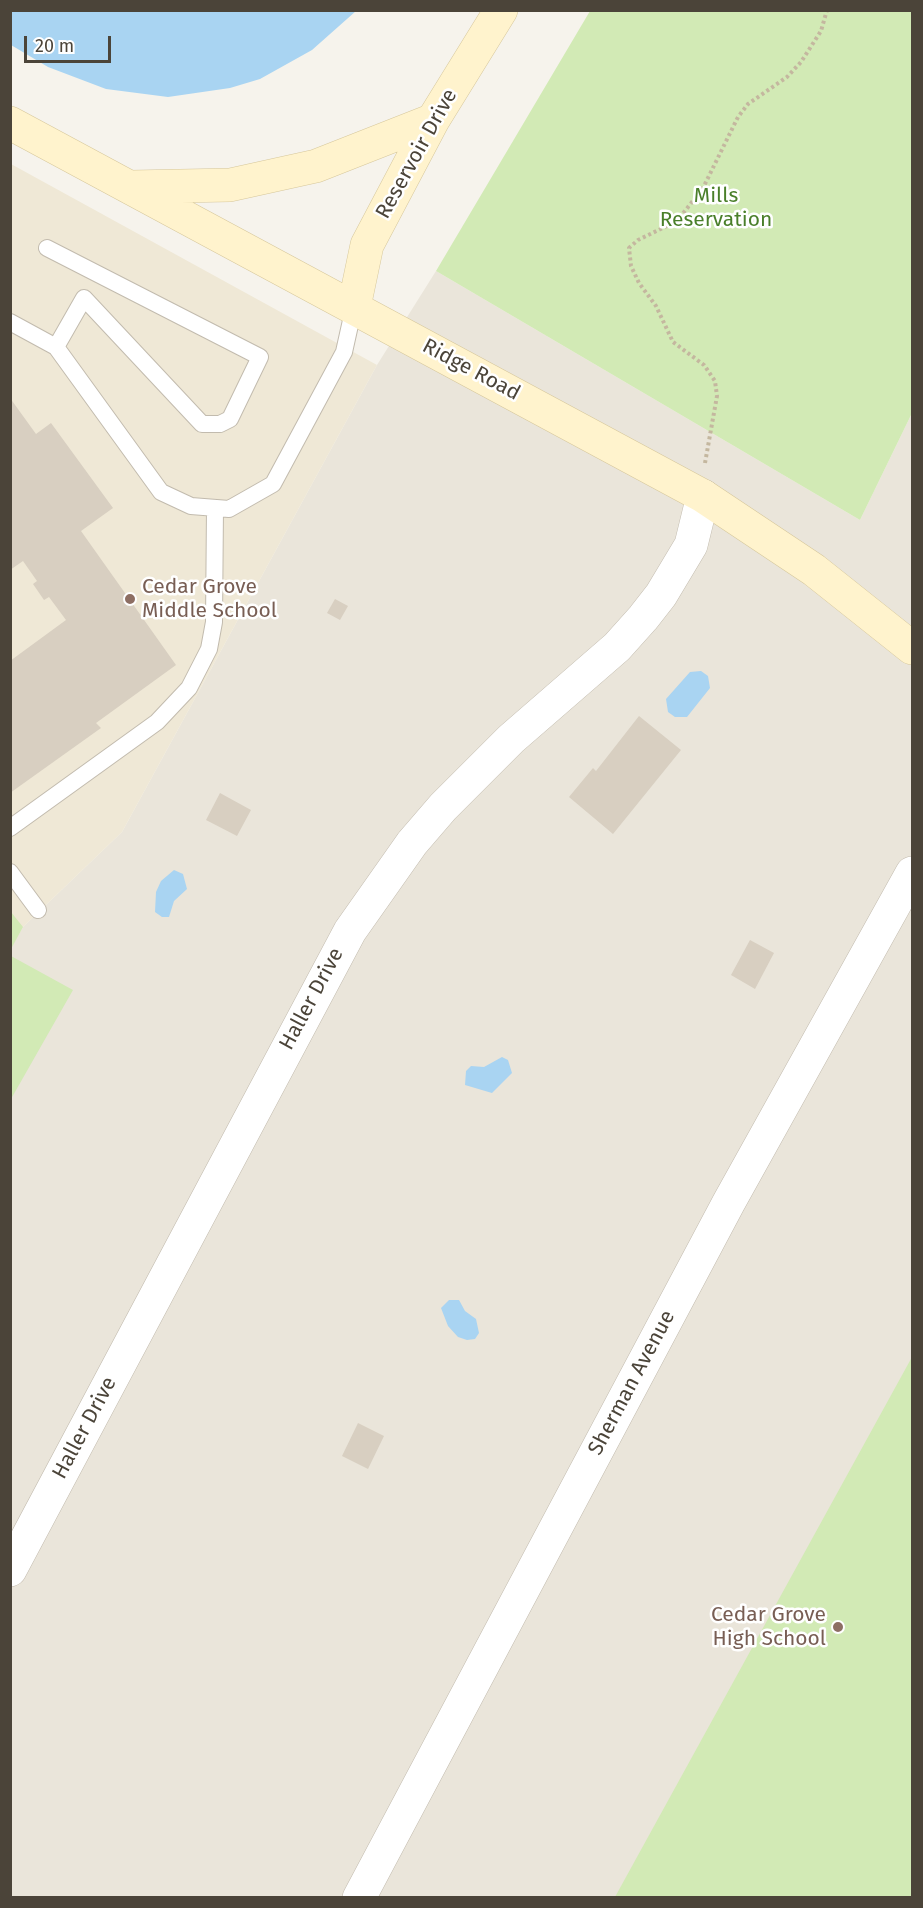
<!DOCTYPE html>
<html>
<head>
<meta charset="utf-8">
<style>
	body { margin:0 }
	#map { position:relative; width:923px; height:1908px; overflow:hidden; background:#f6f3ec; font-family:"Fira Sans",sans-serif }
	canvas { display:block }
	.frame { position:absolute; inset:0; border:12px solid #4b4439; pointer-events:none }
	.scale { position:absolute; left:24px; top:36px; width:87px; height:27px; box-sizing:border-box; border:3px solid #4b4439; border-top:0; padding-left:8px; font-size:18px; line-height:21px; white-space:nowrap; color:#4b4439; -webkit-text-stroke:4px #fff; paint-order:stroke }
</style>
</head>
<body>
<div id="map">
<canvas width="923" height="1908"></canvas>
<div class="frame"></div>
<div class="scale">20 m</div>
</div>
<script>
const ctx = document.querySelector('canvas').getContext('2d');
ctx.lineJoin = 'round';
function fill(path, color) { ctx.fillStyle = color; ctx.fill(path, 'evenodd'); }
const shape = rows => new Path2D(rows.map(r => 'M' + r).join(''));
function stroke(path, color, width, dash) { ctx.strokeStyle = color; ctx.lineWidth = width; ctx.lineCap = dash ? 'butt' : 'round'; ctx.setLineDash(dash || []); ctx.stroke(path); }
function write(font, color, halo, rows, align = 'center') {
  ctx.font = font + ' "Fira Sans",sans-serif'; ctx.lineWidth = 5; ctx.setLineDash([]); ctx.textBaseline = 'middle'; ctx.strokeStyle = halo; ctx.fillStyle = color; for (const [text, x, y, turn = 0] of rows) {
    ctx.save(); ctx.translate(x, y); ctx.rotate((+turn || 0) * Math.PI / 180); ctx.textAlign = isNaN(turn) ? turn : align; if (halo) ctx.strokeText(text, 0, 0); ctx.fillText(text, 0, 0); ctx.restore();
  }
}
const residential = shape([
	[436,271,860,520,912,413,912,1897,11,1898,10,949,23,927,122,832,377,365]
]);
const education = shape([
	[11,164,377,365,122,832,23,927,11,949]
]);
const green = shape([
	[590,11,912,11,912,413,860,520,436,271],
	[11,912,23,927,11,949],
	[11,956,73,990,11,1099],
	[912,1357,912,1897,615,1897]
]);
const water = shape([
	[10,11,11,10,356,11,312,50,260,79,230,88,168,97,106,89,48,67,11,45],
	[701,671,708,676,710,688,687,717,675,717,668,712,666,699,690,672],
	[174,870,183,874,187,889,174,901,169,917,162,917,155,912,156,892,161,881],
	[502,1057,508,1060,512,1073,492,1093,465,1085,466,1071,471,1066,484,1067],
	[449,1300,459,1300,465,1311,476,1319,479,1333,475,1339,467,1340,458,1337,448,1326,441,1308]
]);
const building = shape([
	[10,398,36,434,51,423,113,508,81,531,176,665,96,723,101,728,10,793,10,661,66,620,49,597,44,600,33,584,37,581,23,561,10,570],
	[335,599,348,606,340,620,327,613],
	[639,716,681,750,613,834,569,797,593,768,596,771],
	[220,793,251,810,237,836,206,820],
	[750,940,774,953,755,989,731,975],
	[358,1423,384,1436,368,1469,342,1456]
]);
const path = shape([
	[705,463,717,396,715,381,704,365,673,342,656,306,639,283,631,266,629,248,638,240,677,221,703,188,738,117,748,104,787,77,801,62,821,31,827,10]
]);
const lane = shape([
	[47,248,260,357,230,419,220,424,202,424,84,298,56,347],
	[10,322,56,347,161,492,191,506,229,509,273,484,344,352,354,307],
	[10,828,157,722,189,688,209,649,214,622,215,508],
	[10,872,38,910]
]);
const street = shape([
	[10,1570,350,931,412,843,443,807,511,739,617,647,643,618,661,595,691,545,703,496],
	[359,1898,729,1202,912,873]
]);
const secondary = shape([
	[10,123,703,496,814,570,912,648],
	[131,187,230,185,316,166,433,120],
	[354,307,367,245,433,120,501,10]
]);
const markers = [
	[130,599,6,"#8d6e63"],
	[838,1627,6,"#8d6e63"]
];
const streetNames = [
	["Reservoir Drive",417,154,-61],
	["Ridge Road",471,370,28],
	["Haller Drive",312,999,-62],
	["Sherman Avenue",632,1383,-62],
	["Haller Drive",85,1428,-62]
];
const parkNames = [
	["Mills",716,196],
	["Reservation",716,220]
];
const educationNames = [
	["Cedar Grove",142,587],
	["Middle School",142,611],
	["Cedar Grove",826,1615,"right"],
	["High School",826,1639,"right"]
];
fill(residential, '#eae5da');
fill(education, '#efe8d6');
fill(green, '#d2eab5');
fill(water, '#a9d4f2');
fill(building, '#d8cfc1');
stroke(lane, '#c2bbae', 18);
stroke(street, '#c2bbae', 34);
stroke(secondary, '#d6c79b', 34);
stroke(path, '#c4b79f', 4, [3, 3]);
stroke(lane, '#fff', 16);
stroke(street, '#fff', 33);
stroke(secondary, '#fff3cd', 33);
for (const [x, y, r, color] of markers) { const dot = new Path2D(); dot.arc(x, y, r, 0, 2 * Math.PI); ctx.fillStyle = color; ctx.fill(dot); stroke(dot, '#fff', 2); }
write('21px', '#4b4439', '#fff', streetNames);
write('21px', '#4a7f2a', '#fff', parkNames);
write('21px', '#785e54', '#fff', educationNames, 'left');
</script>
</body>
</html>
